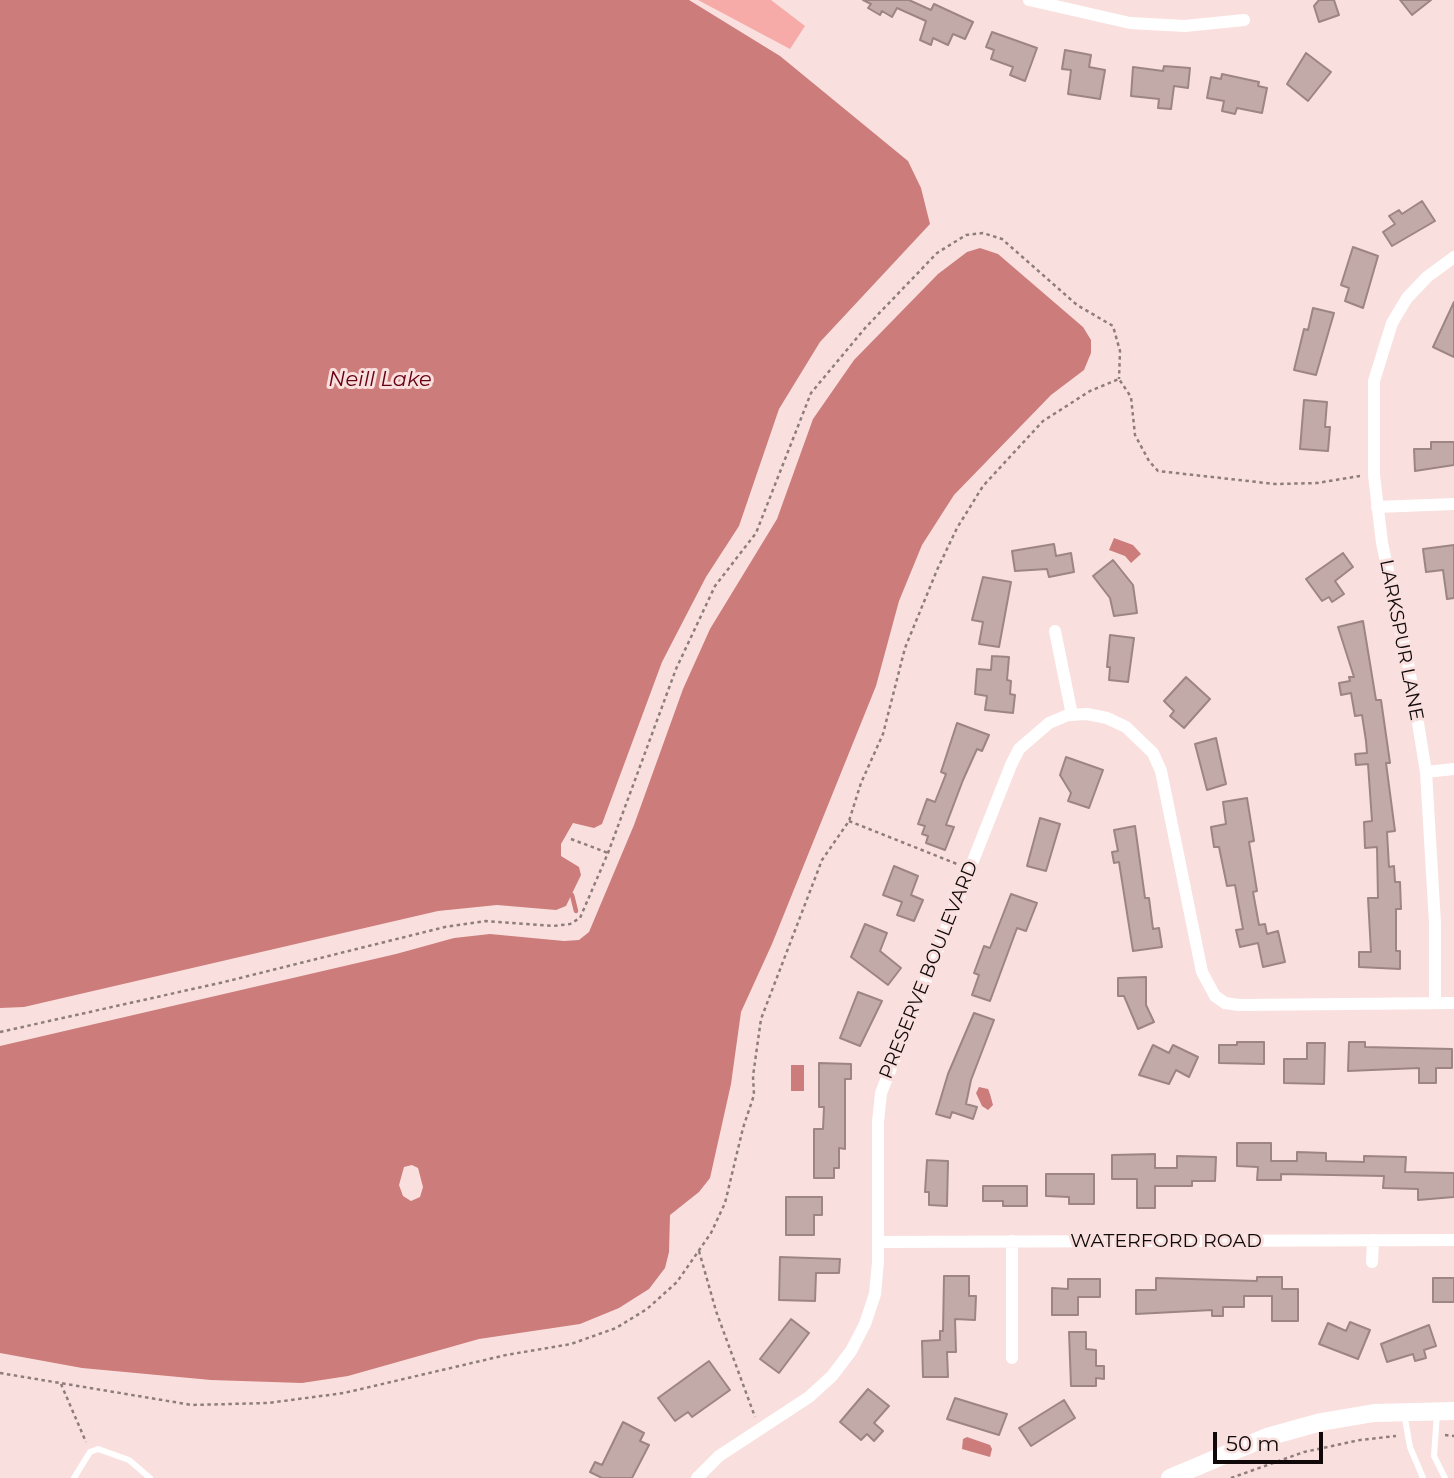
<!DOCTYPE html>
<html>
<head>
<meta charset="utf-8">
<style>
	body { margin:0 }
	#map { position:relative; width:1454px; height:1478px; overflow:hidden; background:#f9e0de; font-family:Montserrat,sans-serif }
	canvas { display:block }
	.scale { position:absolute; left:1213px; top:1432px; width:110px; height:32px; box-sizing:border-box; border:4px solid #110909; border-top:0; padding-left:9px; font-size:21px; line-height:24px; white-space:nowrap; color:#110909; -webkit-text-stroke:5px #f9e0de; paint-order:stroke }
</style>
</head>
<body>
<div id="map">
<canvas width="1454" height="1478"></canvas>
<div class="scale">50 m</div>
</div>
<script>
const ctx = document.querySelector('canvas').getContext('2d');
ctx.lineJoin = 'round';
function fill(path, color) { ctx.fillStyle = color; ctx.fill(path, 'evenodd'); }
const shape = rows => new Path2D(rows.map(r => 'M' + r).join(''));
function stroke(path, color, width, dash) { ctx.strokeStyle = color; ctx.lineWidth = width; ctx.lineCap = dash ? 'butt' : 'round'; ctx.setLineDash(dash || []); ctx.stroke(path); }
function write(font, color, halo, rows, align = 'center') {
  ctx.font = font + ' Montserrat,sans-serif'; ctx.lineWidth = 6; ctx.setLineDash([]); ctx.textBaseline = 'middle'; ctx.strokeStyle = halo; ctx.fillStyle = color; for (const [text, x, y, turn = 0] of rows) {
    ctx.save(); ctx.translate(x, y); ctx.rotate((+turn || 0) * Math.PI / 180); ctx.textAlign = isNaN(turn) ? turn : align; if (halo) ctx.strokeText(text, 0, 0); ctx.fillText(text, 0, 0); ctx.restore();
  }
}
const green = shape([
	[698,0,771,0,805,26,790,49]
]);
const water = shape([
	[0,0,689,0,780,56,908,161,921,188,930,224,820,342,779,409,739,526,706,577,662,662,602,824,594,828,573,823,561,844,561,856,579,867,581,875,566,906,556,910,497,905,438,911,24,1007,0,1008],
	[980,248,998,254,1083,327,1091,340,1091,353,1084,370,1051,395,954,495,922,545,899,601,876,686,772,944,741,1012,731,1084,710,1178,699,1192,670,1215,669,1252,665,1268,649,1289,619,1308,580,1324,479,1339,348,1376,302,1383,211,1380,82,1368,0,1353,0,1046,396,954,454,938,490,934,564,941,579,940,589,932,634,825,683,689,710,629,777,519,813,419,854,360,938,274,967,252],
	[412,1165,418,1168,423,1187,420,1197,411,1201,403,1196,399,1185,404,1167],
	[1114,538,1133,545,1141,554,1131,563,1125,556,1109,550],
	[791,1065,804,1065,804,1091,791,1091],
	[979,1087,988,1089,990,1094,993,1105,988,1110,982,1106,976,1093],
	[967,1437,990,1445,992,1449,990,1457,962,1449,963,1439]
]);
const stream = shape([
	[572,895,576,911]
]);
const building = shape([
	[863,0,909,0,931,10,934,4,973,22,965,39,953,34,948,45,933,38,931,45,920,40,926,21,897,8,892,17,882,11,880,15,868,8,871,4,863,0],
	[1319,0,1334,0,1339,15,1319,22,1314,6,1319,0],
	[1400,0,1431,0,1412,15,1400,0],
	[992,32,1037,48,1025,81,1010,75,1013,67,991,59,994,50,986,47,992,32],
	[1065,50,1091,55,1089,67,1105,70,1100,99,1068,94,1071,70,1062,69,1065,50],
	[1306,53,1331,72,1308,101,1287,84,1306,53],
	[1164,66,1190,68,1188,88,1174,86,1171,109,1158,108,1159,99,1131,96,1133,67,1163,71,1164,66],
	[1222,74,1259,82,1258,86,1267,88,1262,113,1237,108,1235,114,1222,111,1224,101,1207,98,1211,77,1221,79,1222,74],
	[1422,201,1435,221,1392,246,1383,232,1395,224,1389,216,1399,210,1402,214,1422,201],
	[1353,247,1378,256,1363,308,1345,301,1349,288,1341,285,1353,247],
	[1454,302,1454,357,1433,347,1454,302],
	[1313,308,1334,313,1316,375,1294,370,1304,329,1308,330,1313,308],
	[1304,400,1327,402,1325,427,1330,427,1328,451,1300,449,1304,400],
	[1431,442,1454,442,1454,465,1415,471,1414,449,1431,449,1431,442],
	[1054,544,1056,556,1071,553,1074,572,1049,577,1047,569,1015,571,1012,551,1054,544],
	[1454,545,1454,598,1447,599,1443,570,1426,572,1423,549,1454,545],
	[1343,553,1353,567,1335,581,1344,594,1332,602,1329,597,1322,601,1306,579,1343,553],
	[1113,560,1133,585,1137,613,1114,616,1110,598,1093,576,1113,560],
	[983,577,1011,582,999,647,979,644,983,622,972,620,983,577],
	[1363,621,1376,700,1381,700,1390,763,1386,763,1395,831,1387,832,1389,867,1394,866,1395,882,1400,882,1401,909,1396,909,1396,951,1400,951,1400,969,1359,967,1359,952,1371,952,1368,898,1378,898,1377,847,1365,848,1364,822,1372,821,1368,764,1356,765,1355,754,1367,753,1366,741,1362,715,1355,716,1351,693,1341,695,1339,683,1350,681,1349,677,1354,677,1338,627,1363,621],
	[1110,635,1134,638,1128,682,1109,680,1110,667,1107,667,1110,635],
	[992,656,1009,657,1007,680,1011,681,1010,694,1015,695,1013,713,985,710,987,696,975,694,977,669,991,670,992,656],
	[1186,677,1210,699,1184,728,1170,716,1174,711,1164,701,1186,677],
	[957,723,989,735,982,751,977,749,963,780,946,825,954,827,945,850,926,843,928,836,922,834,925,826,918,824,927,799,935,802,946,774,941,772,957,723],
	[1216,738,1226,784,1207,790,1195,744,1216,738],
	[1066,757,1103,770,1089,808,1068,801,1071,793,1060,775,1066,757],
	[1247,798,1254,841,1249,842,1257,891,1253,892,1259,925,1265,924,1267,934,1278,931,1285,962,1263,967,1258,943,1240,947,1236,930,1243,929,1235,885,1227,886,1219,847,1214,847,1211,827,1226,824,1223,802,1247,798],
	[1040,818,1060,824,1046,871,1027,866,1040,818],
	[1135,826,1145,898,1149,898,1153,929,1159,928,1162,947,1133,951,1119,862,1114,863,1112,852,1118,851,1114,830,1135,826],
	[894,866,918,876,911,895,923,900,914,921,897,915,902,902,883,895,894,866],
	[1011,894,1037,903,1026,931,1017,928,990,1001,972,995,979,975,974,973,984,946,990,948,1011,894],
	[865,924,887,933,880,951,901,968,888,985,851,957,865,924],
	[1146,977,1146,1005,1154,1022,1138,1029,1124,996,1118,996,1118,978,1146,977],
	[858,992,882,1001,860,1046,840,1038,858,992],
	[974,1013,994,1020,971,1080,966,1104,977,1107,973,1119,952,1112,950,1118,936,1114,948,1074,974,1013],
	[1237,1042,1264,1042,1264,1064,1219,1063,1219,1045,1237,1045,1237,1042],
	[1349,1042,1365,1042,1365,1047,1452,1049,1452,1068,1436,1068,1436,1083,1419,1083,1419,1068,1348,1071,1349,1042],
	[1307,1043,1325,1043,1324,1084,1284,1083,1284,1059,1307,1059,1307,1043],
	[1153,1045,1169,1053,1173,1045,1198,1057,1189,1077,1176,1070,1169,1084,1139,1075,1153,1045],
	[819,1063,851,1064,851,1079,845,1079,845,1149,839,1148,839,1168,834,1168,834,1178,814,1178,814,1129,823,1129,824,1107,819,1107,819,1063],
	[1237,1143,1271,1143,1271,1161,1297,1161,1297,1152,1326,1153,1326,1161,1364,1162,1364,1156,1406,1157,1405,1172,1454,1173,1454,1197,1418,1200,1418,1189,1383,1188,1384,1176,1281,1174,1281,1180,1257,1180,1258,1167,1237,1166,1237,1143],
	[1155,1154,1155,1168,1177,1168,1177,1156,1216,1157,1215,1181,1192,1181,1192,1186,1155,1186,1155,1208,1137,1208,1137,1179,1112,1179,1112,1155,1155,1154],
	[927,1160,948,1161,947,1206,929,1205,929,1192,925,1192,927,1160],
	[1046,1174,1094,1174,1094,1204,1069,1204,1069,1197,1046,1196,1046,1174],
	[983,1186,1027,1186,1027,1206,1003,1206,1003,1201,983,1201,983,1186],
	[786,1197,822,1197,822,1215,814,1215,814,1235,786,1235,786,1197],
	[780,1257,840,1259,839,1273,816,1273,815,1301,779,1300,780,1257],
	[944,1276,969,1276,969,1296,976,1296,975,1320,955,1319,956,1352,947,1352,948,1377,923,1377,922,1341,940,1340,940,1331,943,1331,944,1276],
	[1257,1277,1282,1277,1282,1289,1298,1289,1298,1321,1272,1321,1272,1296,1244,1296,1244,1307,1223,1307,1223,1316,1212,1316,1212,1310,1136,1314,1136,1290,1156,1290,1156,1278,1257,1281,1257,1277],
	[1433,1278,1454,1278,1454,1302,1433,1302,1433,1278],
	[1068,1279,1100,1279,1100,1297,1078,1297,1078,1315,1052,1315,1052,1288,1068,1289,1068,1279],
	[791,1319,809,1333,779,1373,760,1359,791,1319],
	[1350,1322,1370,1330,1358,1359,1319,1344,1328,1323,1346,1331,1350,1322],
	[1429,1325,1436,1346,1424,1350,1426,1358,1415,1361,1413,1354,1387,1362,1381,1344,1429,1325],
	[1069,1332,1086,1332,1086,1349,1096,1350,1096,1366,1104,1366,1104,1379,1096,1378,1096,1386,1071,1386,1069,1332],
	[709,1361,730,1390,692,1417,688,1412,675,1421,658,1398,709,1361],
	[868,1389,889,1406,874,1423,883,1431,874,1441,867,1434,861,1440,840,1422,868,1389],
	[955,1398,1007,1414,999,1435,947,1419,955,1398],
	[1064,1400,1075,1418,1031,1446,1019,1428,1064,1400],
	[623,1422,644,1433,640,1441,649,1445,632,1478,602,1478,590,1472,595,1462,602,1465,623,1422]
]);
const path = shape([
	[849,821,957,864],
	[571,839,608,853],
	[0,1032,224,982,445,927,486,921,553,926,570,924,580,918,608,853,676,669,715,586,756,533,811,393,866,327,937,253,966,235,983,233,1002,239,1077,305,1113,326,1120,351,1119,379],
	[699,1251,716,1311,755,1417],
	[0,1373,192,1405,268,1403,344,1393,506,1355,571,1344,616,1328,647,1309,677,1282,711,1233,725,1203,743,1128,754,1095,753,1076,761,1019,822,860,849,821,861,783,883,734,905,648,937,570,957,528,983,486,1043,421,1090,391,1119,379,1131,397,1135,435,1149,461,1158,471,1275,484,1317,483,1360,476],
	[61,1384,86,1442],
	[1445,1435,1454,1436],
	[1231,1478,1304,1452,1360,1440,1396,1436]
]);
const lane = shape([
	[1404,1413,1410,1447,1423,1478],
	[1437,1413,1434,1456,1445,1478],
	[74,1478,90,1452,98,1449,129,1460,150,1478]
]);
const street = shape([
	[1029,0,1130,23,1185,26,1244,20],
	[1377,507,1454,504],
	[1055,631,1072,715],
	[1426,772,1454,769],
	[1435,1003,1435,923,1426,772,1409,668,1382,543,1374,475,1374,381,1392,323,1407,298,1427,277,1454,257],
	[1012,1241,1012,1358],
	[878,1242,1454,1240],
	[1372,1262,1373,1240],
	[697,1478,719,1456,809,1397,832,1376,851,1351,865,1324,875,1294,878,1262,878,1122,881,1093,1011,765,1019,749,1049,723,1068,715,1087,714,1107,718,1126,727,1153,753,1161,771,1202,972,1215,996,1225,1003,1239,1005,1454,1003]
]);
const secondary = shape([
	[1170,1478,1267,1437,1321,1422,1374,1413,1454,1411]
]);
const streetNames = [
	["LARKSPUR LANE",1401,640,79],
	["PRESERVE BOULEVARD",929,970,-68],
	["WATERFORD ROAD",1166,1241]
];
const waterNames = [
	["Neill Lake",380,380]
];
fill(green, '#f7aba8');
fill(water, '#cc7c7a');
stroke(stream, '#cc7c7a', 4.5);
fill(building, '#c2aaa8');
stroke(building, '#9c8583', 2);
stroke(path, '#8e7d7c', 2.5, [3.5, 3.5]);
stroke(lane, '#fff', 6);
stroke(street, '#fff', 12);
stroke(secondary, '#fff', 18);
write('19px', '#110909', '#f9e0de', streetNames);
write('italic 21px', '#660012', '#f9e0de', waterNames);
</script>
</body>
</html>
